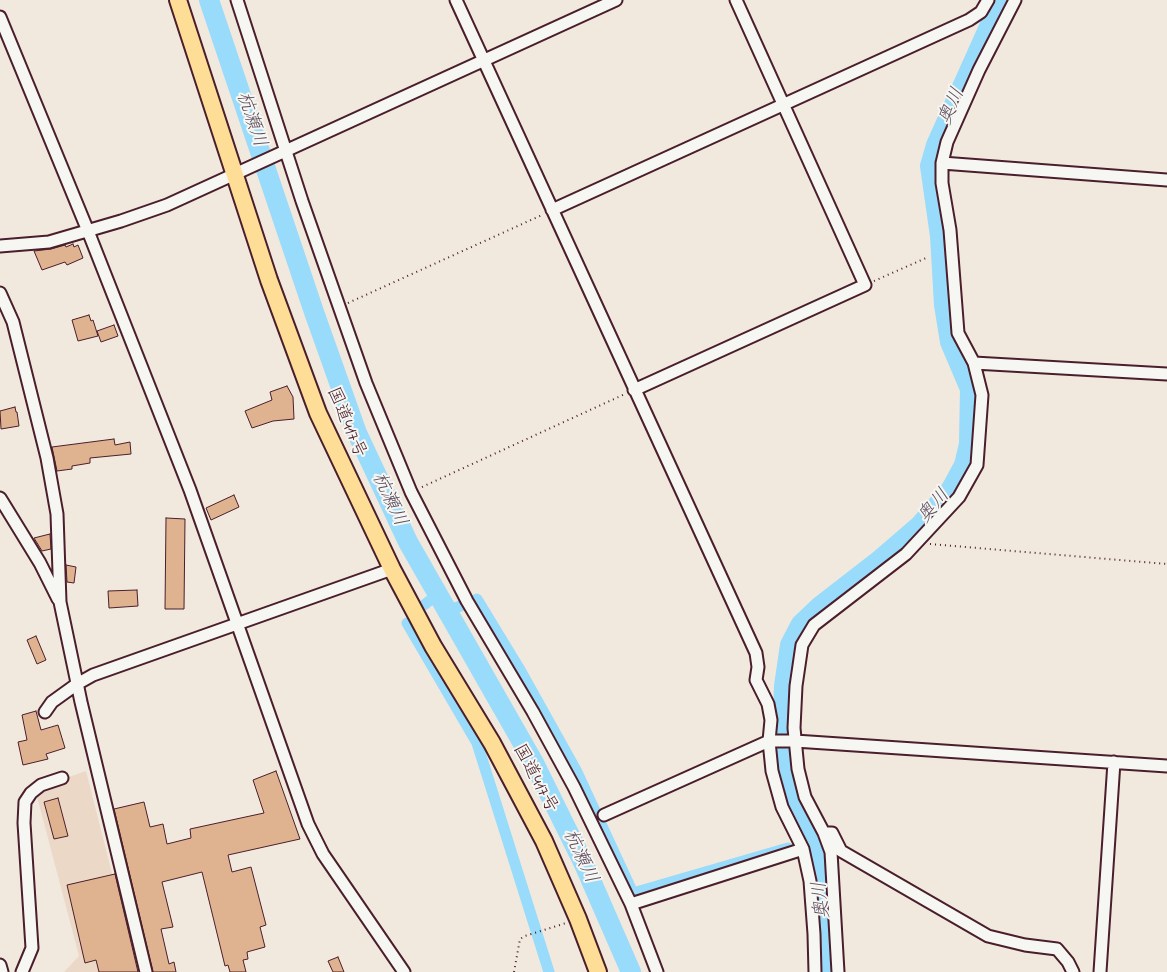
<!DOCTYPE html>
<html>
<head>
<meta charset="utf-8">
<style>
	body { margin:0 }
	canvas { display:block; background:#f1e8de }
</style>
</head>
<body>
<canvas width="1167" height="972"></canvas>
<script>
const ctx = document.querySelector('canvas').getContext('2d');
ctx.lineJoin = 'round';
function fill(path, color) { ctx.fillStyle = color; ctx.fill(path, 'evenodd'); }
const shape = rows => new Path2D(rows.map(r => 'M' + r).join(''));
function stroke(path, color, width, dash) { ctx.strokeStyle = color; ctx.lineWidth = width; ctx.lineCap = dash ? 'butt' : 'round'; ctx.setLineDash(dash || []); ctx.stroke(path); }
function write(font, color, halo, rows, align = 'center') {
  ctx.font = font + ' "Indie Flower","Klee One",sans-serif'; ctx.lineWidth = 4; ctx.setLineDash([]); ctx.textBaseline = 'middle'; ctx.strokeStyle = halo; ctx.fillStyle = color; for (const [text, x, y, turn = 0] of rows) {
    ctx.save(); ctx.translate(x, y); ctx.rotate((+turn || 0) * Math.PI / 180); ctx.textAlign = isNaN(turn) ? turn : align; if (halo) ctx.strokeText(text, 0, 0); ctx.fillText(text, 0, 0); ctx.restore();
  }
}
const built = shape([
	[86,771,137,972,64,972,79,956,35,789]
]);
const canal = shape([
	[477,599,519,668,577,772,633,893,788,848],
	[424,605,437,595],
	[446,611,464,605],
	[407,623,477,743,549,972]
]);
const river = shape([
	[209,0,314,312,357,433,408,542,534,763,583,862,631,972],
	[828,972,825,892,818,857,797,814,782,770,782,736,784,686,790,645,801,624,819,607,877,562,920,525,951,489,964,465,969,444,970,389,950,342,944,305,940,236,930,166,936,145,1001,0]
]);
const building = shape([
	[73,244,74,247,78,245,83,258,67,265,65,262,42,270,34,251,51,249,65,245,66,247,73,244],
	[89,315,91,321,93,320,98,336,78,341,72,320,89,315],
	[114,325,118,336,101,342,97,331,114,325],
	[287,386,293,397,294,419,273,421,252,428,245,411,272,400,270,392,287,386],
	[15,407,16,412,17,412,19,426,1,429,0,411,15,407],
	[114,439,115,445,130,442,131,454,90,458,90,463,72,466,72,469,57,471,52,447,114,439],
	[234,495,239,507,211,520,206,508,234,495],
	[166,518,185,519,184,609,165,609,166,518],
	[50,534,51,549,42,551,34,538,50,534],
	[66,565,76,567,74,583,67,582,66,565],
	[137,590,138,606,109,608,108,591,137,590],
	[36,636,46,660,37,664,27,640,36,636],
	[36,711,41,730,58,725,65,748,46,754,48,759,23,765,18,742,27,740,22,715,36,711],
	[276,771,300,839,228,855,232,872,251,867,266,925,260,927,265,947,247,952,248,959,243,960,246,972,230,972,228,965,225,966,202,872,162,882,173,927,161,929,169,964,174,962,176,972,153,972,114,809,144,802,150,827,163,824,167,844,191,838,190,829,264,813,253,780,276,771],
	[58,798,68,836,54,839,44,802,58,798],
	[115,874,138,972,99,972,96,960,85,963,67,885,115,874],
	[338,957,344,972,333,972,328,961,338,957]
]);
const path = shape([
	[874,281,926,258],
	[348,303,542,215],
	[422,487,625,394],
	[930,544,1167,564],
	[514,972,520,939,525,936,566,923]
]);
const minor = shape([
	[237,0,302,201,366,383,411,492,467,601,533,712,574,787,631,904,657,972],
	[456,0,756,653,758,667,756,680,768,704,771,720,769,741,772,771,782,807,803,849,810,881,814,934,815,972],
	[1015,0,979,70,947,142,942,163,942,183,950,230,958,333,974,363,1167,374],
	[0,17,88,231,190,490,308,824,323,854,404,972],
	[942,163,1167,180],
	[552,210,969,20,981,12,988,0],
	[0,246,49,242,121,221,167,205,616,0],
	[0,293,13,322,47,458,57,514,60,602,81,702,146,972],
	[634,390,865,285,736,0],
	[0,498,40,563,58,599],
	[45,712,52,702,77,684,93,675,392,569],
	[604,815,769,741,795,741,1167,766],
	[824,833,832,833,841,851,988,936,1025,945,1057,949,1068,962,1073,972],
	[631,904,803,849],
	[0,965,2,972],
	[22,972,32,948,24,823,25,802,31,793,41,785,62,778],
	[838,972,831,852,824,833,805,797,798,769,794,728,796,686,802,645,814,625,906,554,959,497,977,465,982,395,974,363],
	[1100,972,1114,762]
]);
const highway = shape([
	[178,0,269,280,318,413,392,569,433,646,492,743,544,841,578,919,598,972]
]);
const streetNames = [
	["国道417号",345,423,67],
	["国道417号",534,779,62]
];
const waterNames = [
	["奥川",953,107,-66],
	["杭瀬川",250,120,71],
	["杭瀬川",388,500,65],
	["奥川",935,507,-49],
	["杭瀬川",579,857,65],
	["奥川",823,900,-96]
];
fill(built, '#ecd8c7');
stroke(canal, '#99dbfb', 11);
stroke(river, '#99dbfb', 20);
fill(building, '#dfb290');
stroke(building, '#4a1f2b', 1);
stroke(minor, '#4a1f2b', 15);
stroke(highway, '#4a1f2b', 20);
stroke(path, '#4a1f2b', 2, [1, 4]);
stroke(minor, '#f6f6f2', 11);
stroke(highway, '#fedd96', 16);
write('18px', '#4a1f2b', '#f6f6f2', streetNames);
write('italic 19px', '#5e4e5f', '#f6f6f2', waterNames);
</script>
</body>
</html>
